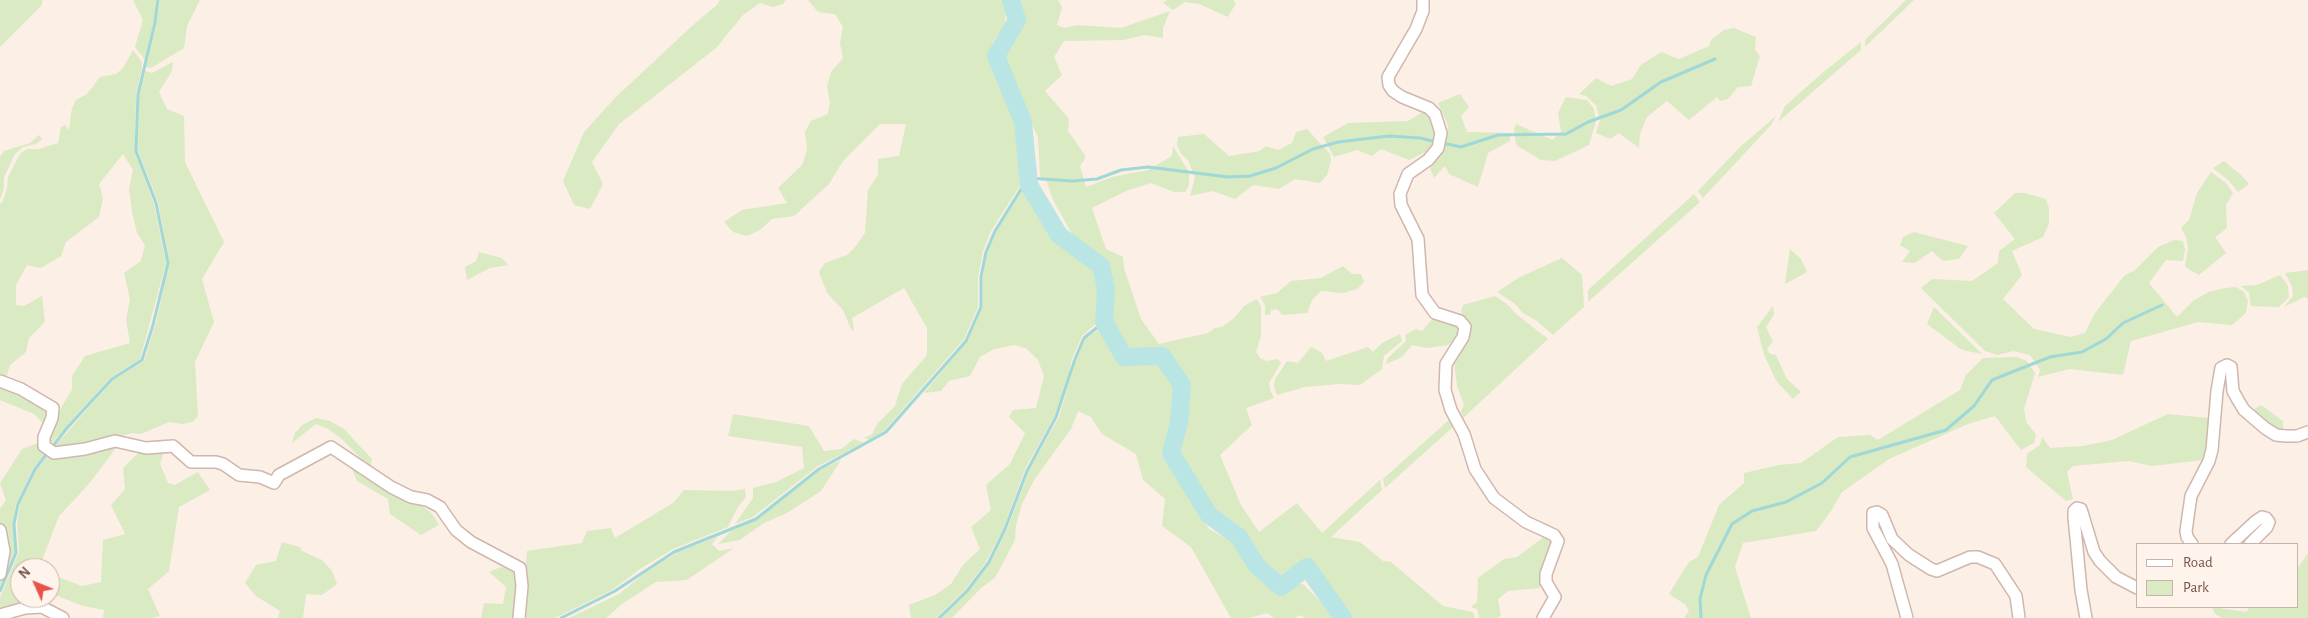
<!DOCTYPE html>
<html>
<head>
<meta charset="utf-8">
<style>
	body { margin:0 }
	#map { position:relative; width:2308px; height:618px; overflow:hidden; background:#fcefe5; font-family:"Alegreya Sans",sans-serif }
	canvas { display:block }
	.legend { position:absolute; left:2136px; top:543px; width:162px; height:65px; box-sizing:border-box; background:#fff4eb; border:1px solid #c8b3ab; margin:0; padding:6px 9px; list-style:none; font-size:15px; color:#76524a }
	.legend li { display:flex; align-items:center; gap:10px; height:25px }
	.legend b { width:25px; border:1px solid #c8b3ab }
	.north { position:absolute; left:10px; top:558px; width:50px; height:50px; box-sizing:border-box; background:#fff4eb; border:1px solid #c8b3ab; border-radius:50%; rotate:314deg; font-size:14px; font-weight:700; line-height:20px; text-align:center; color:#76524a }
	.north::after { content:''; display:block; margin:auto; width:18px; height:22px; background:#e7524a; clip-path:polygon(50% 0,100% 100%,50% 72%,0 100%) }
</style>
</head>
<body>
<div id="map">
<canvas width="2308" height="618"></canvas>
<ul class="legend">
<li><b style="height:6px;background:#fff"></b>Road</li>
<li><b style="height:14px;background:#daeac3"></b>Park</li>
</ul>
<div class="north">N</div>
</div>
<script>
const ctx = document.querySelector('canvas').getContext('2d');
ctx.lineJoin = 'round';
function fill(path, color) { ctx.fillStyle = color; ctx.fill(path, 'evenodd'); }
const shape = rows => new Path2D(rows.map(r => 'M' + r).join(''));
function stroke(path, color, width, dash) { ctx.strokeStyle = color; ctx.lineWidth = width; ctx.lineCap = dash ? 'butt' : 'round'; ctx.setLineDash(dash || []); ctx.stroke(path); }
const green = shape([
	[0,0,43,0,41,6,0,47],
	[133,0,157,0,154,23,145,60,135,47,143,20],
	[160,0,200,0,187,26,184,48,151,68,146,67,157,22],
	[720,0,786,0,783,4,773,7,760,3,743,15,716,48,619,124,592,162,603,184,590,209,574,205,563,181,584,132,616,97,693,25,717,5],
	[808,0,1004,0,1006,9,1005,25,993,42,989,58,1020,124,1025,178,991,231,983,251,978,278,978,307,964,339,884,431,870,440,864,438,872,434,877,424,895,406,902,384,927,355,927,328,904,288,852,318,854,329,852,331,843,310,827,293,819,272,825,263,847,255,856,246,865,233,868,190,878,175,878,159,899,156,906,124,880,124,843,161,829,184,794,216,772,219,760,230,747,236,733,232,724,222,742,210,787,203,778,188,802,165,807,150,805,132,811,121,828,114,830,102,827,86,831,72,843,58,840,43,843,27,835,14,818,12],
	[1016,0,1058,0,1062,7,1057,25,1065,28,1077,25,1121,28,1170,11,1163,28,1163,38,1144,35,1124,40,1064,41,1054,57,1062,75,1045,91,1069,119,1068,131,1086,157,1080,166,1086,187,1112,177,1148,170,1172,156,1173,146,1189,172,1189,185,1185,192,1174,192,1151,183,1126,191,1092,208,1106,249,1123,257,1124,268,1141,319,1159,344,1208,333,1215,328,1222,327,1235,317,1244,306,1257,299,1261,307,1261,335,1256,352,1260,358,1266,361,1278,359,1281,363,1269,383,1270,390,1274,398,1246,408,1252,425,1220,455,1241,505,1259,532,1297,503,1322,533,1380,480,1382,490,1331,537,1360,542,1383,561,1391,562,1443,606,1473,612,1475,618,1346,618,1305,560,1282,581,1276,573,1259,563,1241,532,1211,511,1188,475,1178,452,1186,419,1188,396,1185,376,1172,358,1162,352,1129,349,1116,332,1108,320,1112,293,1110,277,1102,261,1076,241,1053,200,1047,182,1040,176,1038,138,1002,55,1021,21],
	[1167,0,1233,0,1236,3,1228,17,1199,4,1185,2,1173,10,1163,3],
	[1906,0,1914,0,1865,47,1865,40],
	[1734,28,1756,37,1755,50,1760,56,1751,86,1738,87,1728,99,1720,101,1717,97,1689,120,1667,101,1647,117,1640,134,1639,148,1619,133,1610,139,1596,133,1600,120,1596,105,1586,96,1579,94,1596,78,1611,86,1632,79,1641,65,1661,52,1679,59,1709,46,1711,40,1724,30],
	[1861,42,1861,50,1778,122,1785,106,1820,75],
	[133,50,142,62,142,69,136,93,135,151,154,204,166,263,140,359,110,378,52,443,49,437,62,406,72,390,72,376,85,356,130,343,126,320,130,299,124,273,141,261,145,245,137,233,132,212,129,189,133,170,123,154,99,184,103,198,99,217,66,242,61,256,41,268,27,265,16,285,16,305,24,306,42,296,45,322,29,338,26,352,10,365,6,378,0,377,0,204,2,203,7,188,8,177,20,154,27,149,39,149,58,143,61,127,65,125,69,130,72,108,76,100,87,94,100,77,116,74,123,68],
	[173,62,172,71,159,92,167,109,184,116,185,162,224,242,202,279,214,322,195,362,198,416,192,422,183,424,169,422,141,434,132,433,84,447,54,447,113,380,144,361,156,323,169,262,158,202,138,151,139,94,145,71,152,73],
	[1460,94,1469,107,1461,116,1467,132,1510,133,1510,141,1488,153,1478,187,1449,174,1445,166,1434,178,1430,168,1443,150,1447,138,1448,125,1438,103],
	[1566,97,1587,100,1594,109,1596,121,1589,145,1555,161,1541,160,1516,145,1514,129,1516,124,1553,140,1561,131,1558,113],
	[1426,110,1435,119,1436,130,1433,143,1426,152,1409,160,1381,149,1372,156,1357,150,1334,157,1323,137,1348,123,1408,121],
	[1776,116,1771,125,1703,198,1698,191,1740,147],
	[1307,129,1330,154,1331,160,1327,175,1320,183,1295,179,1279,189,1253,185,1235,199,1213,191,1190,196,1195,178,1188,160,1181,154,1177,145,1178,137,1204,134,1229,156,1260,151,1266,146,1278,150,1292,143,1296,132],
	[39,135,42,139,36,144,23,147,15,154,4,177,4,188,0,200,0,157,4,151,30,143],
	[2224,161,2241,175,2249,184,2238,192,2229,181,2213,168],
	[2211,172,2226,183,2233,193,2226,205,2227,228,2215,237,2226,253,2199,275,2185,267,2188,248,2186,237,2181,228,2189,220,2197,193],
	[1027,181,1028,188,1058,237,1097,269,1102,285,1099,321,1082,336,1072,359,1066,386,1054,417,1026,467,1003,529,986,562,964,591,936,618,911,618,909,605,935,595,951,584,963,565,980,549,971,527,991,510,986,485,1010,464,1025,433,1009,417,1013,410,1036,408,1044,376,1038,360,1027,349,1015,345,994,349,980,357,970,376,949,381,941,391,924,393,968,340,983,306,983,276,987,252,996,231],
	[2015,193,2025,193,2046,199,2049,208,2049,224,2043,237,2012,251,2022,275,2003,299,2034,329,2071,337,2085,333,2095,313,2125,275,2134,271,2158,247,2174,240,2183,241,2185,250,2183,261,2166,260,2149,283,2177,317,2193,301,2209,292,2225,288,2236,287,2244,292,2248,301,2246,313,2232,325,2198,322,2131,341,2123,375,2070,369,2038,377,2040,370,2030,355,2013,351,1998,355,1985,351,1921,288,1932,279,1972,281,1998,263,1999,251,2015,239,1994,213],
	[1694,194,1700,202,1588,302,1588,290],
	[1914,232,1968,246,1959,259,1943,261,1932,251,1915,263,1902,262,1910,251,1900,245,1903,237],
	[1790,249,1801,259,1807,272,1785,284],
	[479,252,502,258,508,265,490,268,467,280,465,267,476,261],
	[1562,258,1582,275,1584,307,1553,335,1537,321,1523,313,1514,303,1497,292,1520,277],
	[1343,266,1352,274,1361,274,1364,282,1357,289,1343,293,1321,291,1312,300,1307,313,1283,315,1277,309,1271,310,1270,315,1265,315,1265,305,1260,297,1277,293,1291,281,1321,278],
	[2308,270,2308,299,2304,297,2284,307,2293,296,2292,286,2285,273],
	[2280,275,2288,286,2289,297,2279,307,2251,306,2249,293,2241,286,2257,285],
	[1495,296,1508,305,1516,314,1548,339,1463,418,1461,411,1464,405,1457,386,1454,362,1465,319,1461,312,1463,305],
	[1773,306,1774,314,1766,327,1773,341,1767,349,1770,354,1776,355,1787,379,1801,392,1793,399,1777,382,1764,355,1757,327],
	[1934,307,1982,354,1962,350,1927,324],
	[1433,318,1445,322,1456,323,1461,329,1458,338,1448,345,1427,348,1412,345,1402,357,1386,364,1388,358,1406,341,1405,335,1416,329,1422,331],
	[1102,327,1121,360,1154,362,1171,378,1178,388,1167,456,1209,529,1238,545,1261,582,1282,591,1295,584,1303,584,1336,618,1304,618,1302,615,1294,618,1274,618,1267,613,1249,618,1231,618,1191,547,1162,526,1165,499,1143,480,1136,454,1102,434,1091,417,1078,411,1071,429,1034,480,1022,504,1016,525,1015,540,995,578,981,588,952,618,941,618,969,590,991,562,1008,527,1029,470,1059,417,1076,359,1086,338],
	[1400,334,1402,341,1384,356,1382,369,1360,385,1339,384,1305,387,1277,395,1274,387,1275,379,1287,361,1298,363,1311,347,1322,353,1326,361,1368,347,1373,352,1382,343],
	[2016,357,2027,361,2035,373,2024,409,2026,422,2036,434,2034,443,2021,450,1995,416,1968,424,1889,459,1842,492,1831,511,1816,531,1743,543,1735,567,1751,618,1684,618,1689,611,1686,605,1669,594,1689,562,1698,557,1719,505,1744,483,1744,473,1779,465,1801,463,1838,437,1870,435,1878,440,1960,390,1966,375,1983,358],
	[0,385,50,410,44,424,34,414,0,400],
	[2261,405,2283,421,2283,433,2250,412],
	[733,414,809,426,824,451,841,449,854,439,864,443,818,466,753,517,735,524,753,498,753,488,776,482,804,468,802,447,728,436],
	[2168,414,2209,418,2208,443,2203,460,2152,466,2129,461,2073,466,2067,472,2073,499,2066,501,2026,467,2027,454,2040,445,2042,437,2050,448,2083,446,2112,440],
	[316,418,330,421,344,429,372,459,370,468,343,440,328,429,316,424,292,443,295,433,302,425],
	[1450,419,1454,426,1385,488,1383,479],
	[41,442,47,451,33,468,16,504,13,525,15,553,0,587,0,509,6,500,0,483,22,449],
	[108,445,117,447,88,485,59,516,39,568,20,568,20,598,30,598,10,608,0,610,0,597,19,552,17,523,20,503,36,470,50,453,56,458,65,458],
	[165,450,160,464,168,483,175,485,198,472,210,490,179,507,169,571,148,589,160,616,152,618,103,618,104,610,83,606,50,593,50,574,82,586,101,582,103,540,125,534,111,505,125,489,123,468,138,453],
	[841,460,821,491,787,513,764,523,740,540,718,544,731,531,758,519,821,469],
	[350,464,418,502,433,515,439,525,421,535,390,514,388,499,357,481],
	[745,489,746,497,738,507,728,527,673,549,640,569,612,590,555,618,522,618,527,551,582,543,587,531,611,528,615,538,673,503,684,490,732,491],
	[1545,536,1552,540,1552,548,1541,572,1540,588,1508,591,1498,599,1501,616,1497,618,1479,618,1477,609,1471,607,1477,602,1478,578,1504,559,1517,557],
	[718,537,712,544,719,551,734,548,687,580,656,582,622,604,606,618,569,618,619,594,645,573,678,552],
	[282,542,300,547,302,551,322,560,332,571,337,584,322,595,306,594,303,618,278,618,280,611,256,596,245,583,256,565,276,561],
	[2308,553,2308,618,2222,618,2215,614,2212,607,2246,612,2250,607,2297,607,2297,569],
	[501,567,515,571,519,588,515,618,481,618,484,603,503,604,506,587,489,572]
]);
const stream = shape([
	[1442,143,1461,147,1498,135,1566,134,1588,122,1621,110,1661,82,1715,59],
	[0,591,16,553,14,524,18,504,35,469,67,428,112,379,142,360,153,325,168,263,156,203,136,151,138,94,155,23,158,0],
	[561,618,615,591,674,552,756,519,819,469,886,432,966,341,981,307,981,277,986,252,995,231,1028,178,1072,181,1097,179,1121,170,1148,167,1228,177,1250,176,1276,168,1313,149,1338,142,1389,136,1420,138,1436,142],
	[939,618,967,591,989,562,1005,529,1027,471,1056,417,1075,359,1084,338,1104,322],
	[1701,618,1700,599,1706,575,1732,524,1752,511,1786,502,1822,483,1850,457,1946,430,1974,406,1992,380,2050,357,2082,352,2106,339,2123,323,2162,305]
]);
const river = shape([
	[1011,0,1017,20,996,56,1023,122,1029,185,1059,235,1101,266,1106,289,1104,322,1124,357,1162,356,1182,385,1179,423,1171,453,1209,515,1239,537,1257,566,1281,587,1307,567,1343,618]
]);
const street = shape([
	[1423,0,1423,11,1416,29,1388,77,1389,85,1393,91,1402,97,1429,108,1435,114,1441,133,1438,148,1428,160,1408,174,1400,194,1401,205,1418,239,1422,295,1435,313,1460,321,1465,327,1463,337,1446,364,1445,390,1451,410,1464,434,1475,469,1494,498,1526,522,1554,535,1558,541,1546,574,1546,582,1555,597,1543,618],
	[0,381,21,389,53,408,52,418,44,437,44,446,54,453,85,449,115,441,146,448,173,446,191,462,216,462,223,464,239,475,260,477,274,483,279,475,331,447,391,487,411,497,427,500,440,507,456,530,471,542,520,568,522,586,519,618],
	[0,530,4,551,0,574],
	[2192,544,2187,537,2186,531,2191,496,2209,461,2212,450,2217,391,2221,368,2227,365,2231,367,2233,391,2238,400,2244,410,2265,428,2276,435,2286,436,2297,436,2308,432],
	[2231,544,2256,521,2262,517,2266,518,2269,522,2267,527,2250,544],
	[0,615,25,608,42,607,63,618],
	[1907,618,1892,564,1873,528,1873,513,1877,512,1882,515,1892,539,1909,555,1931,569,1937,571,1970,557,1978,557,1995,564,2016,596,2019,618],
	[2086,618,2081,590,2074,517,2074,511,2077,508,2081,509,2094,552,2100,561,2116,577,2137,588]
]);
fill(green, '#daeac3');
stroke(stream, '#9fd8d7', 3);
stroke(river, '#b9e6e5', 18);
stroke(street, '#d0b7ae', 14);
stroke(street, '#fff', 11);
</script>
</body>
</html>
